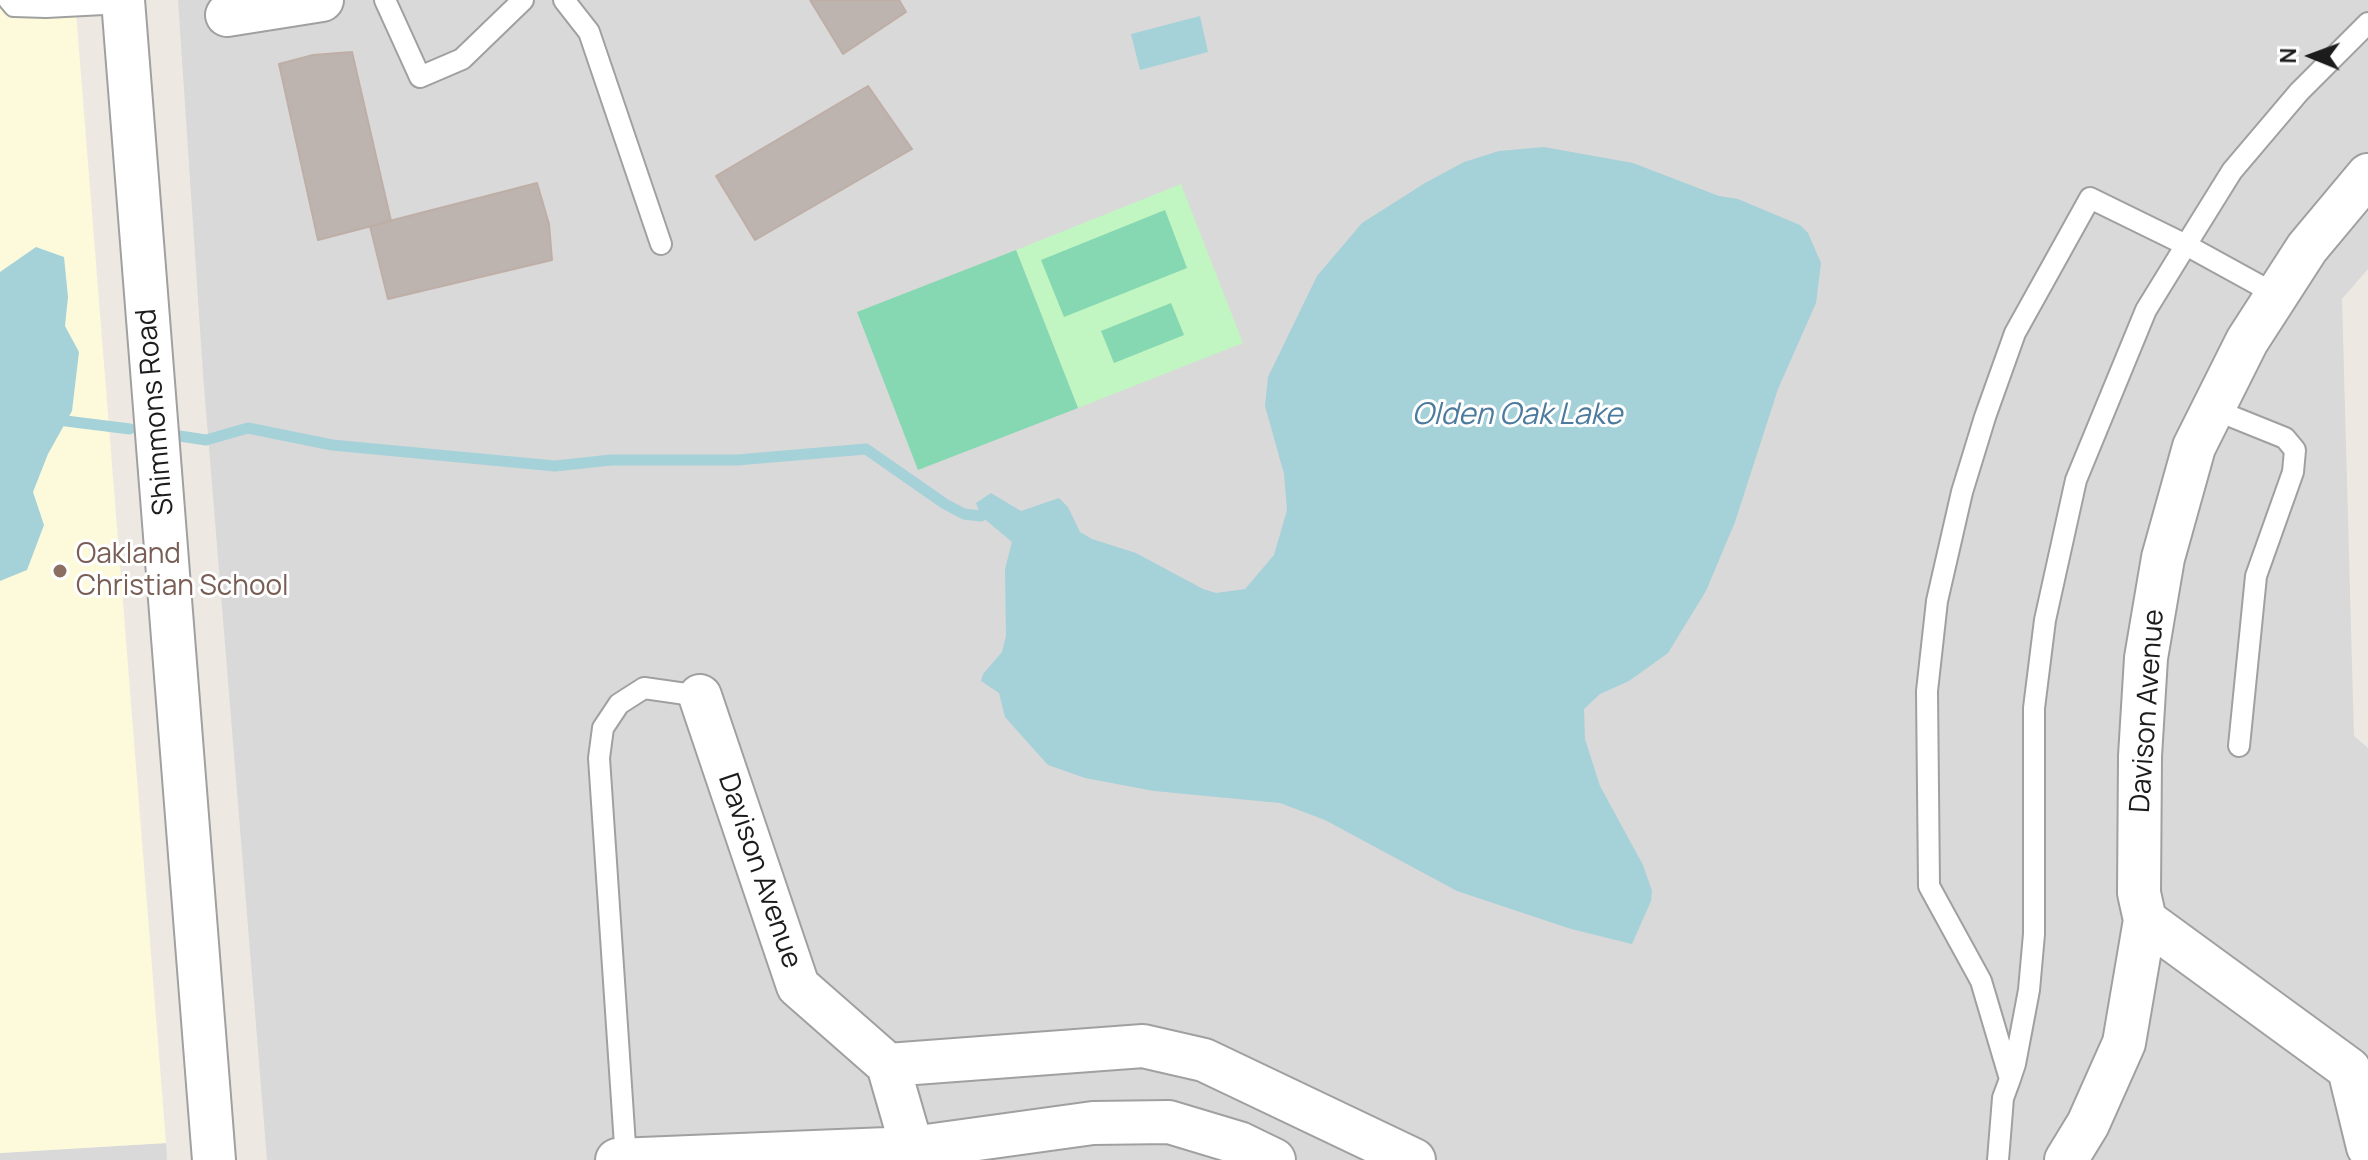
<!DOCTYPE html>
<html>
<head>
<meta charset="utf-8">
<style>
	body { margin:0 }
	#map { position:relative; width:2368px; height:1160px; overflow:hidden; background:#ede9e2; font-family:Manrope,sans-serif }
	canvas { display:block }
	.north { position:absolute; left:2272px; top:16px; width:80px; height:80px; -webkit-text-stroke:6px #fff; paint-order:stroke; rotate:271deg; font-size:22px; font-weight:700; line-height:32px; text-align:center; color:#1c1c1c }
	.north::after { content:''; display:block; margin:auto; width:28px; height:36px; background:#1c1c1c; clip-path:polygon(50% 0,100% 100%,50% 72%,0 100%) }
</style>
</head>
<body>
<div id="map">
<canvas width="2368" height="1160"></canvas>
<div class="north">N</div>
</div>
<script>
const ctx = document.querySelector('canvas').getContext('2d');
ctx.lineJoin = 'round';
function fill(path, color) { ctx.fillStyle = color; ctx.fill(path, 'evenodd'); }
const shape = rows => new Path2D(rows.map(r => 'M' + r).join(''));
function stroke(path, color, width, dash) { ctx.strokeStyle = color; ctx.lineWidth = width; ctx.lineCap = dash ? 'butt' : 'round'; ctx.setLineDash(dash || []); ctx.stroke(path); }
function write(font, color, halo, rows, align = 'center') {
  ctx.font = font + ' Manrope,sans-serif'; ctx.lineWidth = 6; ctx.setLineDash([]); ctx.textBaseline = 'middle'; ctx.strokeStyle = halo; ctx.fillStyle = color; for (const [text, x, y, turn = 0] of rows) {
    ctx.save(); ctx.translate(x, y); ctx.rotate((+turn || 0) * Math.PI / 180); ctx.textAlign = isNaN(turn) ? turn : align; if (halo) ctx.strokeText(text, 0, 0); ctx.fillText(text, 0, 0); ctx.restore();
  }
}
const residential = shape([
	[178,0,2368,0,2368,269,2342,299,2354,736,2368,748,2368,1160,267,1160,203,374],
	[166,1143,167,1160,0,1160,0,1153]
]);
const education = shape([
	[0,0,75,0,166,1143,0,1153]
]);
const park = shape([
	[1181,184,1243,343,1078,408,1016,250]
]);
const pitch = shape([
	[1165,210,1187,268,1064,317,1041,260],
	[1016,250,1078,408,918,470,857,312],
	[1171,303,1184,335,1114,363,1101,331]
]);
const water = shape([
	[1200,16,1208,52,1140,70,1131,34],
	[1544,147,1633,163,1719,196,1738,199,1800,225,1808,233,1821,263,1816,303,1778,389,1735,522,1706,591,1668,653,1629,681,1600,694,1584,709,1585,739,1600,786,1643,865,1652,891,1651,901,1632,944,1571,929,1457,891,1325,820,1280,803,1154,791,1085,778,1048,765,1005,717,999,693,981,681,983,674,1002,652,1006,636,1005,569,1012,542,981,516,976,503,991,493,1021,511,1059,498,1068,507,1080,532,1092,539,1136,553,1203,589,1216,593,1245,589,1274,555,1287,510,1284,474,1265,406,1268,377,1317,276,1362,223,1425,183,1464,162,1499,151],
	[36,247,64,257,68,297,65,326,79,352,72,411,48,454,33,492,44,525,27,570,0,581,0,272]
]);
const stream = shape([
	[66,421,130,429],
	[173,435,206,440,248,428,332,445,555,466,611,460,737,460,866,449,945,504,964,514,981,516]
]);
const building = shape([
	[810,0,899,0,906,12,843,54,810,0],
	[352,52,391,221,318,240,279,64,313,55,352,52],
	[868,86,912,149,755,240,716,176,868,86],
	[537,183,549,224,552,260,388,299,370,226,537,183]
]);
const lane = shape([
	[9,0,14,6,46,7,123,3],
	[385,0,420,77,462,59,523,0],
	[564,0,589,32,661,244],
	[2277,295,2186,245,2232,171,2299,92,2368,23],
	[2213,409,2285,438,2295,450,2293,472,2256,576,2239,746],
	[626,1160,599,758,603,728,619,704,644,688,700,696],
	[1998,1160,2003,1098,2010,1079,2015,1064,2029,990,2034,934,2034,708,2045,620,2076,480,2146,310,2186,245,2090,198,2015,333,1985,417,1962,492,1937,601,1927,691,1929,886,1981,981,2010,1079]
]);
const street = shape([
	[123,0,214,1160],
	[227,15,322,0],
	[700,696,798,986,888,1065,912,1148],
	[2145,920,2349,1069,2368,1147],
	[888,1065,1143,1046,1204,1060,1414,1160],
	[617,1160,912,1148,1093,1123,1169,1122,1239,1143,1274,1160],
	[2066,1160,2088,1124,2124,1043,2145,920,2139,893,2140,756,2146,658,2163,558,2194,447,2247,341,2307,248,2368,175]
]);
const markers = [
	[60,571,8,"#8d6e63"]
];
const streetNames = [
	["Shimmons Road",156,412,-95],
	["Davison Avenue",2148,711,-86],
	["Davison Avenue",759,871,71]
];
const educationNames = [
	["Oakland",76,555],
	["Christian School",76,587]
];
const waterNames = [
	["Olden Oak Lake",1517,416]
];
fill(residential, '#dad9d9');
fill(education, '#fdfadc');
fill(park, '#c1f5c1');
fill(pitch, '#85d8b1');
fill(water, '#a5d1d8');
stroke(stream, '#a5d1d8', 11);
fill(building, '#bdb4af');
stroke(building, '#beaea6', 2);
stroke(lane, '#a0a0a0', 24);
stroke(street, '#a0a0a0', 46);
stroke(lane, '#fff', 20);
stroke(street, '#fff', 42);
for (const [x, y, r, color] of markers) { const dot = new Path2D(); dot.arc(x, y, r, 0, 2 * Math.PI); ctx.fillStyle = color; ctx.fill(dot); stroke(dot, '#fff', 3); }
write('28px', '#1c1c1c', '#fff', streetNames);
write('28px', '#785e54', '#fff', educationNames, 'left');
write('italic 30px', '#4c7b9e', '#fff', waterNames);
</script>
</body>
</html>
